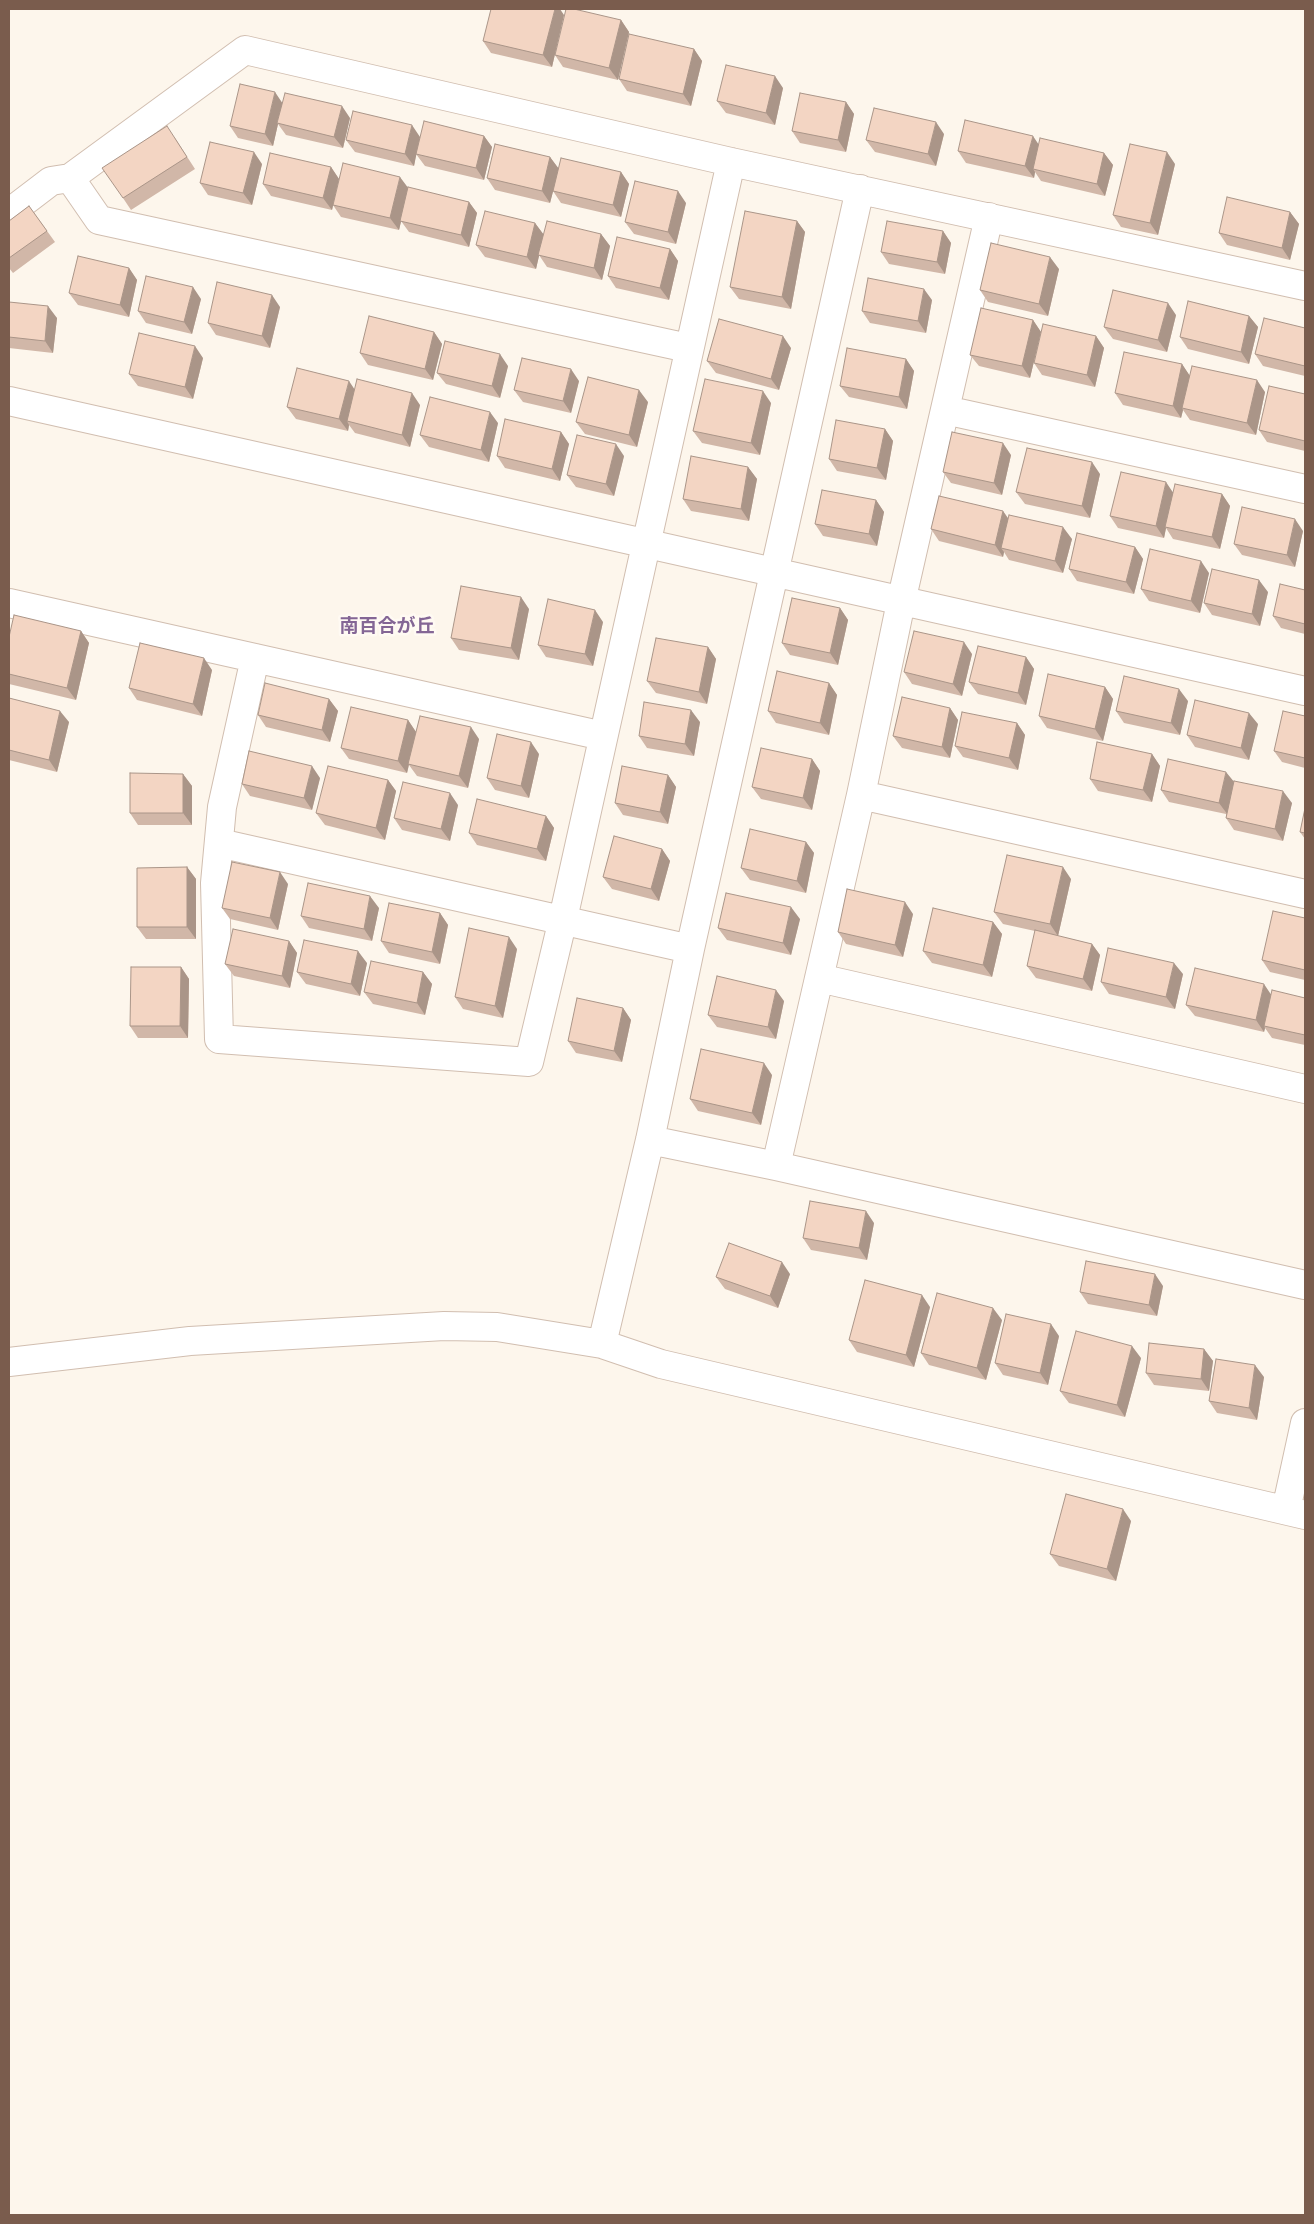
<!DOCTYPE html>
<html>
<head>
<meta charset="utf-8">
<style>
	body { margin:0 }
	#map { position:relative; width:1314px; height:2224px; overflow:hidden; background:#fdf6ec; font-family:Karla,sans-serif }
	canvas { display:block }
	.frame { position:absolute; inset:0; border:10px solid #7a5c4d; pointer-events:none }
</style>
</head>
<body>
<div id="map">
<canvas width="1314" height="2224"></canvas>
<div class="frame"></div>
</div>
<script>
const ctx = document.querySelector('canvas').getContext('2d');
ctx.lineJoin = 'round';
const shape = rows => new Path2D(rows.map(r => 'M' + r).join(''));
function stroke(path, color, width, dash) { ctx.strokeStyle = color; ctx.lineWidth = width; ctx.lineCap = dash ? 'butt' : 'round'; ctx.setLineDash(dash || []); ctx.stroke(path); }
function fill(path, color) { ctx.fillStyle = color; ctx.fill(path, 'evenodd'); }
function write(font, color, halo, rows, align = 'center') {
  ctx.font = font + ' Karla,"Noto Sans JP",sans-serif'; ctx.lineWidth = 5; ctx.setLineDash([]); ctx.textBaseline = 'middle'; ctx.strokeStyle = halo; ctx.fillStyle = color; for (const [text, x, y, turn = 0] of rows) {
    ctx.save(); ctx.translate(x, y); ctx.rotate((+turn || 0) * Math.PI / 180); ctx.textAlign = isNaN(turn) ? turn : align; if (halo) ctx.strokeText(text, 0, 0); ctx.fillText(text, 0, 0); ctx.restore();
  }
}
const minor = shape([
	[70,178,99,220,688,348],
	[9,213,51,181,70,178,245,50,731,162,1305,286],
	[9,401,1305,691],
	[945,410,1305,489],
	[9,603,603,736],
	[255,658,222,807,215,883,219,1039,529,1062,563,919,731,162],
	[861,795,1305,894],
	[219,843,690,949],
	[819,978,1305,1089],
	[650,1140,776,1166,1305,1285],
	[776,1166,861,795,901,602,989,217],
	[602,1344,650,1140,690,949,860,189],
	[9,1362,190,1341,444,1326,497,1327,602,1344,661,1364,1305,1515],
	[1286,1510,1305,1423]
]);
const wall = shape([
	[564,15,552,67,491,53,483,41],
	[621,20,629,32,618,80,563,67,555,55],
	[694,49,702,61,691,106,627,91,619,79],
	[783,88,775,125,726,113,717,101],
	[846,102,854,114,846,152,800,143,792,131],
	[350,118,343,148,286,135,278,124,273,146,238,138,230,126],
	[944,134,936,166,875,152,866,140],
	[484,136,492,147,484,180,425,166,416,154,414,166,355,152,346,140,420,137],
	[175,138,195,169,131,210,123,198],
	[1039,144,1104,153,1113,165,1105,196,1041,181,1035,172,1034,178,966,163,958,151],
	[550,157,558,168,621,172,629,184,621,217,561,203,553,191,550,203,495,190,487,178],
	[262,164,252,205,208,195,200,183],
	[1175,164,1158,235,1121,227,1113,215],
	[331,167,339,179,332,210,271,196,263,184],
	[408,188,469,202,477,213,469,247,409,232,401,221,399,230,341,217,333,205],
	[686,203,676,244,634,234,625,222],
	[29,206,55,242,13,273,9,268,9,221],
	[1290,212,1299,224,1290,260,1227,245,1219,233],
	[797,221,805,232,791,309,739,299,730,287],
	[535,223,543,234,601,234,610,246,602,280,547,267,539,255,536,269,485,257,476,245],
	[943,231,951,243,945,274,889,264,881,252],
	[670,249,678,261,669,300,616,288,608,276],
	[129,268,137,280,129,317,78,305,69,293],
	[1059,269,1048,316,988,302,980,290],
	[201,299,192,334,146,323,138,311],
	[932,300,926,333,870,323,862,311],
	[9,302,57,318,53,353,9,348],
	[280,307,270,348,216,335,208,323],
	[1176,315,1167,352,1113,339,1104,327],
	[1249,316,1258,327,1249,364,1188,349,1180,337],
	[1033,320,1041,332,1030,378,979,366,970,355],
	[1305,328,1305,376,1263,366,1255,354],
	[434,332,442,344,433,380,368,365,360,353],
	[1096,336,1104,348,1095,387,1042,375,1034,363],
	[791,348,779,390,716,373,707,361],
	[203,358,193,399,138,386,129,374],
	[906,359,914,371,907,409,849,397,840,386],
	[1182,364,1189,375,1265,392,1256,435,1190,420,1183,410,1181,418,1123,405,1115,393],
	[508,366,500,398,446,384,437,373],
	[579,381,571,413,523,402,514,390],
	[355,390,420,405,410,447,355,433,349,425,348,431,296,419,287,407],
	[1305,394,1305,451,1267,442,1259,430],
	[648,402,637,447,585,434,576,422],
	[771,403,760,455,702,443,693,431],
	[498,423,489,462,429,447,420,435],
	[885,429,893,441,886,480,837,471,829,459],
	[561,432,569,444,560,481,505,468,497,456],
	[1011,455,1002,495,951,483,943,472],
	[624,456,614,496,576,487,567,475],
	[748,467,757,479,749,521,691,511,683,499],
	[1100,474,1090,518,1025,504,1016,492],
	[1173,492,1222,494,1230,506,1220,549,1173,539,1166,528,1164,538,1118,528,1110,516],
	[876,500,884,512,877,546,823,536,815,524],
	[1003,511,1008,518,1072,539,1063,573,1009,560,1004,552,1003,557,939,541,931,529],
	[1303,531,1295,567,1242,555,1234,544],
	[1135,547,1143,559,1134,594,1077,581,1069,569],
	[1209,573,1200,613,1149,601,1141,589],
	[1305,590,1305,634,1281,628,1273,616],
	[1268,592,1260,626,1212,615,1204,603],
	[840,608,848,620,838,665,790,655,782,643],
	[529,609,519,660,459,650,451,638],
	[603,622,593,666,546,657,538,645],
	[81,631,89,643,76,700,9,684,9,674],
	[708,647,716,659,707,704,656,693,647,681],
	[972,654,962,696,912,684,904,672],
	[1026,657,1034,669,1026,705,978,694,969,682],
	[212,670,202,716,137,700,129,688],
	[829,683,837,695,829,735,776,723,768,711],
	[1105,687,1113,699,1103,741,1047,728,1039,716],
	[9,698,69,722,57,772,9,760],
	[329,699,338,711,330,742,266,727,258,715],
	[1188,701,1180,735,1124,723,1116,711],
	[950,708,958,720,950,758,902,748,893,736],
	[1305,716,1305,768,1282,762,1274,751],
	[408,720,416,732,479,739,468,788,417,776,409,765,407,773,349,759,341,748],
	[700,722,694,756,647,748,639,736],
	[1017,723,1025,735,1018,770,963,757,955,746],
	[1258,724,1249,760,1195,747,1187,735],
	[539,754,529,798,495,790,487,778],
	[1152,754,1160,766,1152,802,1098,791,1090,779],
	[812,759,820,771,812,810,761,799,752,787],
	[183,774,192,786,192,825,138,825,130,813],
	[668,775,676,787,668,824,623,815,615,803],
	[320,778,312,810,250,796,242,784],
	[388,780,396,791,385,840,325,825,316,813],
	[1233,781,1292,803,1283,841,1234,830,1226,818,1226,814,1169,802,1161,790],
	[458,805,450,841,402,830,394,818],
	[1305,808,1305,839,1300,832],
	[546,816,554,828,546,861,477,845,469,833],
	[806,842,814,853,806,893,750,880,741,868],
	[662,849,670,861,659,901,612,889,603,877],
	[187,867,196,879,196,939,146,939,137,927],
	[1071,879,1058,936,1092,944,1100,955,1092,991,1036,978,1027,966,1035,931,1003,924,994,912],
	[288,884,278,930,230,919,222,908],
	[379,908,372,941,309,928,301,916],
	[440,913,448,925,440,964,389,953,381,941],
	[913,914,903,957,846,944,838,932],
	[1305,918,1305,980,1270,972,1262,960],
	[800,919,791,955,727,940,718,928],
	[993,922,1002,934,992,977,932,963,923,951],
	[289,941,297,953,290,988,234,976,225,964],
	[517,949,503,1018,463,1009,455,997],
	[367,963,360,996,306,984,297,972],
	[181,967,189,979,188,1038,138,1038,130,1026],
	[423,972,432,984,425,1015,373,1004,364,992],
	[1183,974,1175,1009,1109,994,1101,982],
	[1271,994,1305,998,1305,1045,1272,1038,1265,1028,1264,1032,1195,1016,1186,1005],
	[784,1001,776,1039,717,1027,708,1015],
	[623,1008,631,1020,622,1062,576,1053,568,1041],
	[772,1075,761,1125,698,1111,690,1099],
	[874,1223,867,1260,811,1250,803,1238],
	[790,1274,778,1308,725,1289,716,1277],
	[1163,1286,1157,1316,1088,1304,1080,1292],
	[930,1307,914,1367,857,1352,849,1340],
	[1002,1320,986,1380,929,1365,921,1353],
	[1059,1336,1048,1385,1003,1375,995,1363],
	[1204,1349,1213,1361,1209,1391,1154,1385,1146,1373],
	[1141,1358,1125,1417,1069,1403,1060,1391],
	[1264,1377,1257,1420,1217,1413,1209,1401],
	[1131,1521,1116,1581,1059,1566,1050,1554]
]);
const shadedWall = shape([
	[555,9,560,9,564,15,552,67,543,55],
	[621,20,629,32,618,80,609,68],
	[694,49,702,61,691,106,683,94],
	[775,76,783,88,775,125,766,113],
	[275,92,283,104,277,123,278,124,273,146,265,134],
	[846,102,854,114,846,152,838,140],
	[342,106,350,118,343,148,334,137],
	[936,122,944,134,936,166,928,154],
	[412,125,420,137,414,166,405,154],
	[484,136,492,147,484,180,476,168],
	[1033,136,1041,148,1033,169,1035,172,1034,178,1025,166],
	[254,152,262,164,252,205,243,193],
	[1167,152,1175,164,1158,235,1150,223],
	[1104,153,1113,165,1105,196,1097,184],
	[550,157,559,169,550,203,542,191],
	[331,167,339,179,332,210,323,198],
	[621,172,629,184,621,217,613,205],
	[400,177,409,189,399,230,390,218],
	[678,191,686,203,676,244,668,232],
	[469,202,477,213,469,247,461,235],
	[1290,212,1299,224,1290,260,1282,248],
	[797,221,805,232,791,309,782,297],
	[535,223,544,235,536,269,527,257],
	[943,231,951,243,945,274,937,262],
	[601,234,610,246,602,280,594,268],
	[670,249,678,261,669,300,660,288],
	[1050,257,1059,269,1048,316,1039,304],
	[129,268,137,280,129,317,120,305],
	[193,287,201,299,192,334,184,322],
	[924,289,932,300,926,333,918,321],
	[272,295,280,307,270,348,262,336],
	[1168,303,1176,315,1167,352,1158,340],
	[48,306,57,318,53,353,45,341],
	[1249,316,1258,327,1249,364,1241,352],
	[1033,320,1041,332,1030,378,1022,366],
	[434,332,442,344,433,380,425,369],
	[783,336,791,348,779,390,771,379],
	[1096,336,1104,348,1095,387,1087,375],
	[195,346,203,358,193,399,185,387],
	[500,354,508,366,500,398,492,386],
	[906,359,914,371,907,409,899,397],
	[1182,364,1190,376,1182,408,1183,410,1181,418,1173,406],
	[571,369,579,381,571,413,563,401],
	[1257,380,1265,392,1256,435,1247,423],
	[349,381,357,393,347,421,349,425,348,431,339,419],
	[639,390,648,402,637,447,629,435],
	[763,391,771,403,760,455,751,443],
	[412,393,420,405,410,447,402,435],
	[490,412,498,423,489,462,481,450],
	[885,429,893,441,886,480,877,468],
	[561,432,569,444,560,481,552,469],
	[1003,443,1011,455,1002,495,994,483],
	[616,444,624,456,614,496,606,484],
	[1092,462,1100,474,1090,518,1082,506],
	[748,467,757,479,749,521,741,509],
	[1166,482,1174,494,1165,527,1166,528,1164,538,1156,526],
	[1222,494,1230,506,1220,549,1212,537],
	[876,500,884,512,877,546,869,534],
	[1003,511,1011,523,1001,548,1004,552,1003,557,995,545],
	[1295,519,1303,531,1295,567,1287,555],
	[1063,527,1072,539,1063,573,1055,561],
	[1135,547,1143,559,1134,594,1126,582],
	[1201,561,1209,573,1200,613,1191,601],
	[1259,580,1268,592,1260,626,1252,614],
	[521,597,529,609,519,660,511,648],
	[840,608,848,620,838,665,830,653],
	[595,610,603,622,593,666,585,654],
	[81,631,89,643,76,700,67,688],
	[964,642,972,654,962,696,953,684],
	[708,647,716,659,707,704,699,692],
	[1026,657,1034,669,1026,705,1018,693],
	[204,658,212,670,202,716,193,704],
	[829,683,837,695,829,735,820,723],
	[1105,687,1113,699,1103,741,1095,729],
	[1179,689,1188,701,1180,735,1171,723],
	[329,699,338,711,330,742,322,730],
	[950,708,958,720,950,758,942,747],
	[691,710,700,722,694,756,685,744],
	[60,711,69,722,57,772,49,760],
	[1249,713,1258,724,1249,760,1241,748],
	[408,720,416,732,407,773,398,761],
	[1017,723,1025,735,1018,770,1009,758],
	[471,727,479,739,468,788,459,776],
	[531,742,539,754,529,798,521,786],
	[1152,754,1160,766,1152,802,1143,790],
	[812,759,820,771,812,810,803,798],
	[312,766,320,778,312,810,304,798],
	[1226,772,1235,783,1228,815,1219,803],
	[183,774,192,786,192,825,183,813],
	[668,775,676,787,668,824,660,812],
	[388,780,396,791,385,840,376,828],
	[1283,791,1292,803,1283,841,1275,829],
	[450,793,458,805,450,841,441,829],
	[546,816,554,828,546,861,537,849],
	[806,842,814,853,806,893,797,881],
	[662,849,670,861,659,901,651,889],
	[187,867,196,879,196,939,187,927],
	[1063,867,1071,879,1058,936,1050,924],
	[280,872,288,884,278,930,270,918],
	[370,896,379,908,372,941,364,929],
	[905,902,913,914,903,957,895,945],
	[791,907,800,919,791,955,783,943],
	[440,913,448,925,440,964,432,952],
	[993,922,1002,934,992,977,983,965],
	[509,937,517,949,503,1018,495,1006],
	[289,941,297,953,290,988,282,976],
	[1092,944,1100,955,1092,991,1083,979],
	[358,951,367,963,360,996,351,984],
	[1174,963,1183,974,1175,1009,1166,997],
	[181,967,189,979,188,1038,180,1026],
	[423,972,432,984,425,1015,417,1003],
	[1264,984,1272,996,1264,1026,1265,1028,1264,1032,1256,1020],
	[776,990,784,1001,776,1039,768,1027],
	[623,1008,631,1020,622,1062,614,1051],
	[764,1063,772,1075,761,1125,752,1113],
	[866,1211,874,1223,867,1260,859,1248],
	[782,1262,790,1274,778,1308,770,1296],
	[1155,1274,1163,1286,1157,1316,1149,1305],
	[922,1295,930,1307,914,1367,906,1355],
	[993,1308,1002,1320,986,1380,977,1368],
	[1051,1324,1059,1336,1048,1385,1040,1373],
	[1132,1346,1141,1358,1125,1417,1117,1405],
	[1204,1349,1213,1361,1209,1391,1201,1379],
	[1255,1365,1264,1377,1257,1420,1249,1408],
	[1123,1509,1131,1521,1116,1581,1107,1569]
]);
const building = shape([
	[491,9,555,9,543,55,483,41,491,9],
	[566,9,574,9,621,20,609,68,555,55,566,9],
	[629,34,694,49,683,94,619,79,629,34],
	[726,65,775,76,766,113,717,101,726,65],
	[240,84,275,92,265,134,230,126,240,84],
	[285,93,342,106,334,137,277,123,285,93],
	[800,93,846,102,838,140,792,131,800,93],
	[874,108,936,122,928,154,866,140,874,108],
	[353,111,412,125,405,154,346,140,353,111],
	[965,120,1033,136,1025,166,958,151,965,120],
	[424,121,484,136,476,168,416,154,424,121],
	[167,126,187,157,123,198,102,168,167,126],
	[1040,138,1104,153,1097,184,1033,169,1040,138],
	[210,142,254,152,243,193,200,183,210,142],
	[495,144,550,157,542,191,487,178,495,144],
	[1130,144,1167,152,1150,223,1113,215,1130,144],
	[270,153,331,167,323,198,263,184,270,153],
	[561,158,621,172,613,205,553,191,561,158],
	[343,163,400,177,390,218,333,205,343,163],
	[635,181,678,191,668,232,625,222,635,181],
	[408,187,469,202,461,235,400,221,408,187],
	[1227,197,1290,212,1282,248,1219,233,1227,197],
	[29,206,47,231,9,258,9,221,29,206],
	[485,211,535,223,527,257,476,245,485,211],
	[745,211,797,221,782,297,730,287,745,211],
	[547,221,601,234,594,268,538,255,547,221],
	[887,221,943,231,937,262,881,252,887,221],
	[617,237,670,249,660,288,608,276,617,237],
	[991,243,1050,257,1039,304,980,290,991,243],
	[78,256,129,268,120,305,69,293,78,256],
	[146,276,193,287,184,322,138,311,146,276],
	[868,278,924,289,918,321,862,311,868,278],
	[217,282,272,295,262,336,208,323,217,282],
	[1113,290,1168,303,1158,340,1104,327,1113,290],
	[1188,301,1249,316,1241,352,1180,337,1188,301],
	[9,302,48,306,45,341,9,337,9,302],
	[981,308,1033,320,1022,366,970,355,981,308],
	[369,316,434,332,425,369,360,353,369,316],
	[1264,318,1305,328,1305,366,1255,354,1264,318],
	[719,319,783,336,771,379,707,361,719,319],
	[1043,324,1096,336,1087,375,1034,363,1043,324],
	[139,333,195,346,185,387,129,374,139,333],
	[445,341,500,354,492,386,437,373,445,341],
	[847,348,906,359,899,397,840,386,847,348],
	[1124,352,1182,364,1173,406,1115,393,1124,352],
	[522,358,571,369,563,401,514,390,522,358],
	[1192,366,1257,380,1247,423,1182,408,1192,366],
	[297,368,349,381,339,419,287,407,297,368],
	[588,377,639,390,629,435,576,422,588,377],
	[357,379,412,393,402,435,347,421,357,379],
	[705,379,763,391,751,443,693,431,705,379],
	[1269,386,1305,394,1305,441,1259,430,1269,386],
	[430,397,490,412,481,450,420,435,430,397],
	[505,419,561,432,552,469,497,456,505,419],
	[836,420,885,429,877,468,829,459,836,420],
	[952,432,1003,443,994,483,943,472,952,432],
	[577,435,616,444,606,484,567,475,577,435],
	[1027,448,1092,462,1082,506,1016,492,1027,448],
	[691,456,748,467,741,509,683,499,691,456],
	[1121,472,1166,482,1156,526,1110,516,1121,472],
	[1175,484,1222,494,1212,537,1165,527,1175,484],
	[822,490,876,500,869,534,815,524,822,490],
	[939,496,1003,511,995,545,931,529,939,496],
	[1242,507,1295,519,1287,555,1234,544,1242,507],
	[1009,515,1063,527,1055,561,1001,548,1009,515],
	[1077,533,1135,547,1126,582,1069,569,1077,533],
	[1150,549,1201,561,1191,601,1141,589,1150,549],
	[1212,569,1259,580,1252,614,1204,603,1212,569],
	[1280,584,1305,590,1305,624,1273,616,1280,584],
	[461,586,521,597,511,648,451,638,461,586],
	[792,598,840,608,830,653,782,643,792,598],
	[548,599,595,610,585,654,538,645,548,599],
	[14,615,81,631,67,688,9,674,9,637,14,615],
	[914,631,964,642,953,684,904,672,914,631],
	[656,638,708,647,699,692,647,681,656,638],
	[140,643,204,658,193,704,129,688,140,643],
	[978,646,1026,657,1018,693,969,682,978,646],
	[777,671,829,683,820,723,768,711,777,671],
	[1048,674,1105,687,1095,729,1039,716,1048,674],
	[1124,676,1179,689,1171,723,1116,711,1124,676],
	[265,683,329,699,322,730,258,715,265,683],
	[902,697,950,708,942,747,893,736,902,697],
	[9,698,60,711,49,760,9,750,9,698],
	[1195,700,1249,713,1241,748,1187,735,1195,700],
	[644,702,691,710,685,744,639,736,644,702],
	[351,707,408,720,398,761,341,748,351,707],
	[1283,711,1305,716,1305,758,1274,751,1283,711],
	[962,712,1017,723,1009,758,955,746,962,712],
	[420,716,471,727,459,776,408,764,420,716],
	[497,734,531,742,521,786,487,778,497,734],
	[1097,742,1152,754,1143,790,1090,779,1097,742],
	[761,748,812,759,803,798,752,787,761,748],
	[249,751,312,766,304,798,242,784,249,751],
	[1168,759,1226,772,1219,803,1161,790,1168,759],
	[328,766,388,780,376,828,316,813,328,766],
	[622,766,668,775,660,812,615,803,622,766],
	[130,773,183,774,183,813,130,813,130,773],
	[1234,781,1283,791,1275,829,1226,818,1234,781],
	[403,782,450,793,441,829,394,818,403,782],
	[477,799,546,816,537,849,469,833,477,799],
	[1305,808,1305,833,1300,832,1305,808],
	[750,829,806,842,797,881,741,868,750,829],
	[614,836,662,849,651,889,603,877,614,836],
	[1007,855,1063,867,1050,924,994,912,1007,855],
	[232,862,280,872,270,918,222,908,232,862],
	[187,867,187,927,137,927,137,868,187,867],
	[308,883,370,896,364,929,301,916,308,883],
	[847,889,905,902,895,945,838,932,847,889],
	[726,893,791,907,783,943,718,928,726,893],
	[389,903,440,913,432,952,381,941,389,903],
	[933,908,993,922,983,965,923,951,933,908],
	[1273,911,1305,918,1305,970,1262,960,1273,911],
	[469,928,509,937,495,1006,455,997,469,928],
	[233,929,289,941,282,976,225,964,233,929],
	[1035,930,1092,944,1083,979,1027,966,1035,930],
	[304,940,358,951,351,984,297,972,304,940],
	[1108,948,1174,963,1166,997,1101,982,1108,948],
	[371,961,423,972,417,1003,364,992,371,961],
	[131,967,181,967,180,1026,130,1026,131,967],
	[1195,968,1264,984,1256,1020,1186,1005,1195,968],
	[717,976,776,990,768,1027,708,1015,717,976],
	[1272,990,1305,998,1305,1035,1264,1026,1272,990],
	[577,998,623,1008,614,1051,568,1041,577,998],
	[701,1049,764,1063,752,1113,690,1099,701,1049],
	[810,1201,866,1211,859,1248,803,1238,810,1201],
	[729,1243,782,1262,770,1296,716,1277,729,1243],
	[1086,1261,1155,1274,1149,1305,1080,1292,1086,1261],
	[865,1280,922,1295,906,1355,849,1340,865,1280],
	[937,1293,993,1308,977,1368,921,1353,937,1293],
	[1006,1314,1051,1324,1040,1373,995,1363,1006,1314],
	[1076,1331,1132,1346,1117,1405,1060,1391,1076,1331],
	[1149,1343,1204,1349,1201,1379,1146,1373,1149,1343],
	[1216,1359,1255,1365,1249,1408,1209,1401,1216,1359],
	[1066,1494,1123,1509,1107,1569,1050,1554,1066,1494]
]);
const quarterNames = [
	["南百合が丘",387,627]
];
stroke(minor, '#d1beb0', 30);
stroke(minor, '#fff', 28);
fill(wall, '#d1b7a8');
fill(shadedWall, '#aa9588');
fill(building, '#f3d5c3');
stroke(building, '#aa9588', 1);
write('bold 19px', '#846695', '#fffaf3', quarterNames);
</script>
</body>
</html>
